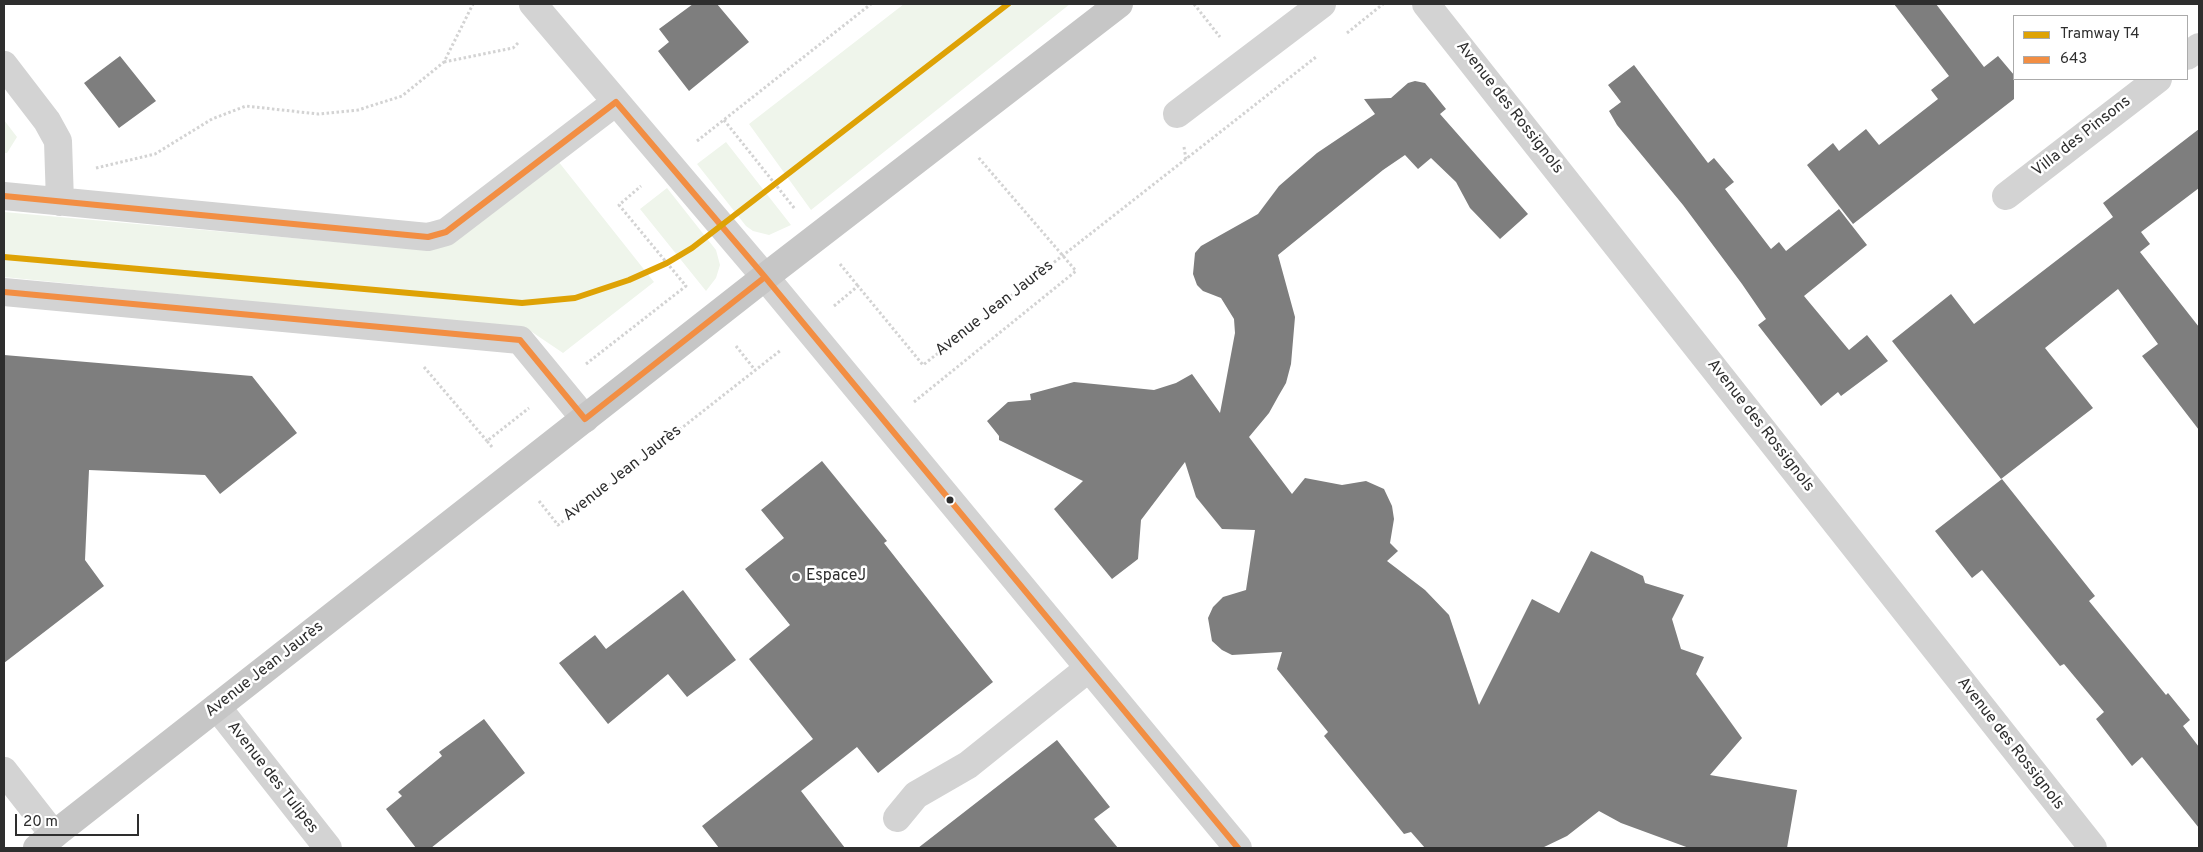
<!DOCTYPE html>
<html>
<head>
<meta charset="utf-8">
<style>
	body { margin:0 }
	#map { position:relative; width:2203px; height:852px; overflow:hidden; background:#fff; font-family:Overpass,sans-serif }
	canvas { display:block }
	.frame { position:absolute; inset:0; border:5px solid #2e2e2e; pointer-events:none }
	.legend { position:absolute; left:2013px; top:15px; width:175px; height:65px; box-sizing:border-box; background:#fff; border:1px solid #ababab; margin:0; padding:6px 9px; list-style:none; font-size:15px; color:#2e2e2e }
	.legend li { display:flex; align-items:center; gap:10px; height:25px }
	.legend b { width:25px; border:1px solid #ababab }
	.scale { position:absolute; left:15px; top:814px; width:124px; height:22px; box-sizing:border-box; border:2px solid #2e2e2e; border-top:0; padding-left:6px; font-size:15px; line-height:18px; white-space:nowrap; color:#2e2e2e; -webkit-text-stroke:4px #fff; paint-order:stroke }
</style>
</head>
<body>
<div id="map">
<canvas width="2203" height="852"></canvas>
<div class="frame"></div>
<ul class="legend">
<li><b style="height:6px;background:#dea205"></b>Tramway T4</li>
<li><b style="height:6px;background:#f28e43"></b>643</li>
</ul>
<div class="scale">20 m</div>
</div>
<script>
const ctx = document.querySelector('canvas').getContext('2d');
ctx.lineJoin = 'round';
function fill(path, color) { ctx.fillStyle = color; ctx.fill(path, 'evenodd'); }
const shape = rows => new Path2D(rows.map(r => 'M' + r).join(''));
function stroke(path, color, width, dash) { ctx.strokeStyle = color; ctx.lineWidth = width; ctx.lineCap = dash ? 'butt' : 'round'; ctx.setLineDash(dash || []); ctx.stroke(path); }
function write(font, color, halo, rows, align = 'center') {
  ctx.font = font + ' Overpass,sans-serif'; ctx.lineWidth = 5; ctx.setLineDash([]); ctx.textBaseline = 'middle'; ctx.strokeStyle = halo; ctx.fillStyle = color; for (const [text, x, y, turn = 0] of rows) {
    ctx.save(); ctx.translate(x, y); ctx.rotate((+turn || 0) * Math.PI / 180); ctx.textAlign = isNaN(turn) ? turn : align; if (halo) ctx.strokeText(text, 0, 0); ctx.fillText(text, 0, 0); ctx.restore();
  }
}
const green = shape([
	[904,4,1070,4,811,210,749,124],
	[4,120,17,137,7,153,4,153],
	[726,142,791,225,769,235,753,231,746,226,697,164],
	[558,161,654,282,563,353,529,330,4,277,4,212,426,250],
	[667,188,716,250,720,265,716,278,706,291,640,209]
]);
const building = shape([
	[693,4,717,4,749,42,689,91,658,51,669,42,659,29],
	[1894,4,1936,4,1984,67,1998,56,2014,75,2014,99,1853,224,1807,165,1833,143,1839,151,1866,129,1879,145,1938,99,1931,90,1949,76],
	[120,56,156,101,119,128,84,83],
	[1634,65,1708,163,1714,158,1734,182,1725,189,1771,249,1779,242,1786,251,1839,209,1867,245,1804,296,1849,350,1867,335,1888,361,1841,396,1838,392,1821,406,1758,325,1766,319,1742,284,1683,205,1617,125,1609,111,1621,102,1608,85],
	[1415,81,1425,83,1446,109,1440,114,1528,214,1500,239,1470,208,1456,182,1431,158,1418,169,1405,155,1383,170,1278,255,1295,317,1291,364,1286,383,1279,395,1269,413,1249,437,1292,494,1305,478,1342,485,1366,481,1384,489,1392,506,1394,519,1390,543,1398,551,1387,561,1425,590,1449,615,1479,705,1532,599,1559,613,1591,551,1643,576,1645,583,1684,595,1672,619,1681,649,1704,657,1696,674,1742,738,1710,775,1797,790,1787,848,1689,848,1621,823,1599,811,1567,836,1542,848,1425,848,1411,832,1404,834,1324,736,1328,732,1277,669,1282,652,1232,655,1222,650,1212,641,1208,618,1213,607,1223,597,1246,590,1255,530,1222,529,1196,497,1185,462,1141,520,1138,559,1112,579,1054,509,1083,481,999,440,999,436,987,421,1008,402,1031,400,1030,394,1074,382,1154,390,1176,383,1192,374,1220,413,1235,333,1234,319,1221,298,1203,291,1197,285,1193,274,1195,253,1201,246,1258,214,1279,186,1317,153,1375,114,1364,99,1391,98,1408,83],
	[2199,129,2199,188,2141,232,2150,244,2140,252,2199,327,2199,430,2142,356,2158,344,2118,289,2045,348,2093,408,2001,479,1892,341,1951,294,1974,324,2113,217,2103,203],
	[4,355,252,376,297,433,220,494,205,475,89,470,85,560,104,586,4,663],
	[822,461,887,541,884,543,993,682,878,773,857,747,801,791,845,848,719,848,702,826,813,739,749,659,790,625,745,569,784,538,761,510],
	[2002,479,2095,596,2089,601,2166,695,2168,693,2190,720,2183,726,2199,747,2199,828,2142,757,2132,766,2096,719,2104,712,2064,664,2060,666,1982,570,1972,578,1935,531],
	[683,590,736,660,687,697,668,674,608,724,559,663,595,635,606,649],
	[484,719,525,773,431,848,416,848,386,809,402,796,398,792,442,756,439,752],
	[1057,740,1110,807,1094,819,1118,848,918,848]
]);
const path = shape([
	[1194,4,1220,37],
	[1347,33,1383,4],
	[444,62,513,48,519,42],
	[724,120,795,209],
	[697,141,871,4],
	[1184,147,1186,159],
	[96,168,155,154,212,119,246,106,318,114,358,110,402,96,444,62,473,4],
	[840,264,858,286],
	[834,306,858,286,923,365,1316,57],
	[736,346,755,370],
	[586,364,686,286,619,205,641,186],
	[424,367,487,441],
	[914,402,1076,271,978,157],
	[492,447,487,441,529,408],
	[539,501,558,525,781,350]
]);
const minor = shape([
	[533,4,765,277,1238,848],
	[1426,4,2093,848],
	[2187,56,2199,47],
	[4,65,47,121,58,141,60,202],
	[1177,114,1322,4],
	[4,196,428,237,446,232,616,102],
	[2006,196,2158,79],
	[4,292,520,340,585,419],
	[217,707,328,848],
	[4,771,54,835],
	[897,818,916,795,968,765,1089,668]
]);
const major = shape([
	[37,848,765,277,1119,4]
]);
const bus1 = shape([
	[4,196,428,237,446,232,616,102,765,277,1238,848],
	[4,292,520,340,585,419,765,277]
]);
const tram1 = shape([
	[4,257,522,303,575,298,629,280,667,263,692,248,1008,4]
]);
const markers = [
	[950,500,4.5,"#2e2e2e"],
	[796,577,5,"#777"]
];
const streetNames = [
	["Avenue des Rossignols",1509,108,52],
	["Villa des Pinsons",2082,137,-38],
	["Avenue Jean Jaurès",995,309,-38],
	["Avenue des Rossignols",1760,426,52],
	["Avenue Jean Jaurès",623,474,-38],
	["Avenue Jean Jaurès",265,670,-38],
	["Avenue des Rossignols",2010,744,52],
	["Avenue des Tulipes",272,778,52]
];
const poiNames = [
	["EspaceJ",806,577]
];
fill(green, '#eff5eb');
fill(building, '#7e7e7e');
stroke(path, '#d3d3d3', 3, [2.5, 2.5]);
stroke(minor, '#d3d3d3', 28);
stroke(major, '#c6c6c6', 28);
stroke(bus1, '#f28e43', 6);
stroke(tram1, '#dea205', 6);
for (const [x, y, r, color] of markers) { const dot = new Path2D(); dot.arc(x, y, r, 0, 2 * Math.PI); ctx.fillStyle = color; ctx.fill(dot); stroke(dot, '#fff', 2); }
write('16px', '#2e2e2e', '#fff', streetNames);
write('16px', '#2e2e2e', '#fff', poiNames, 'left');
</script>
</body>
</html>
